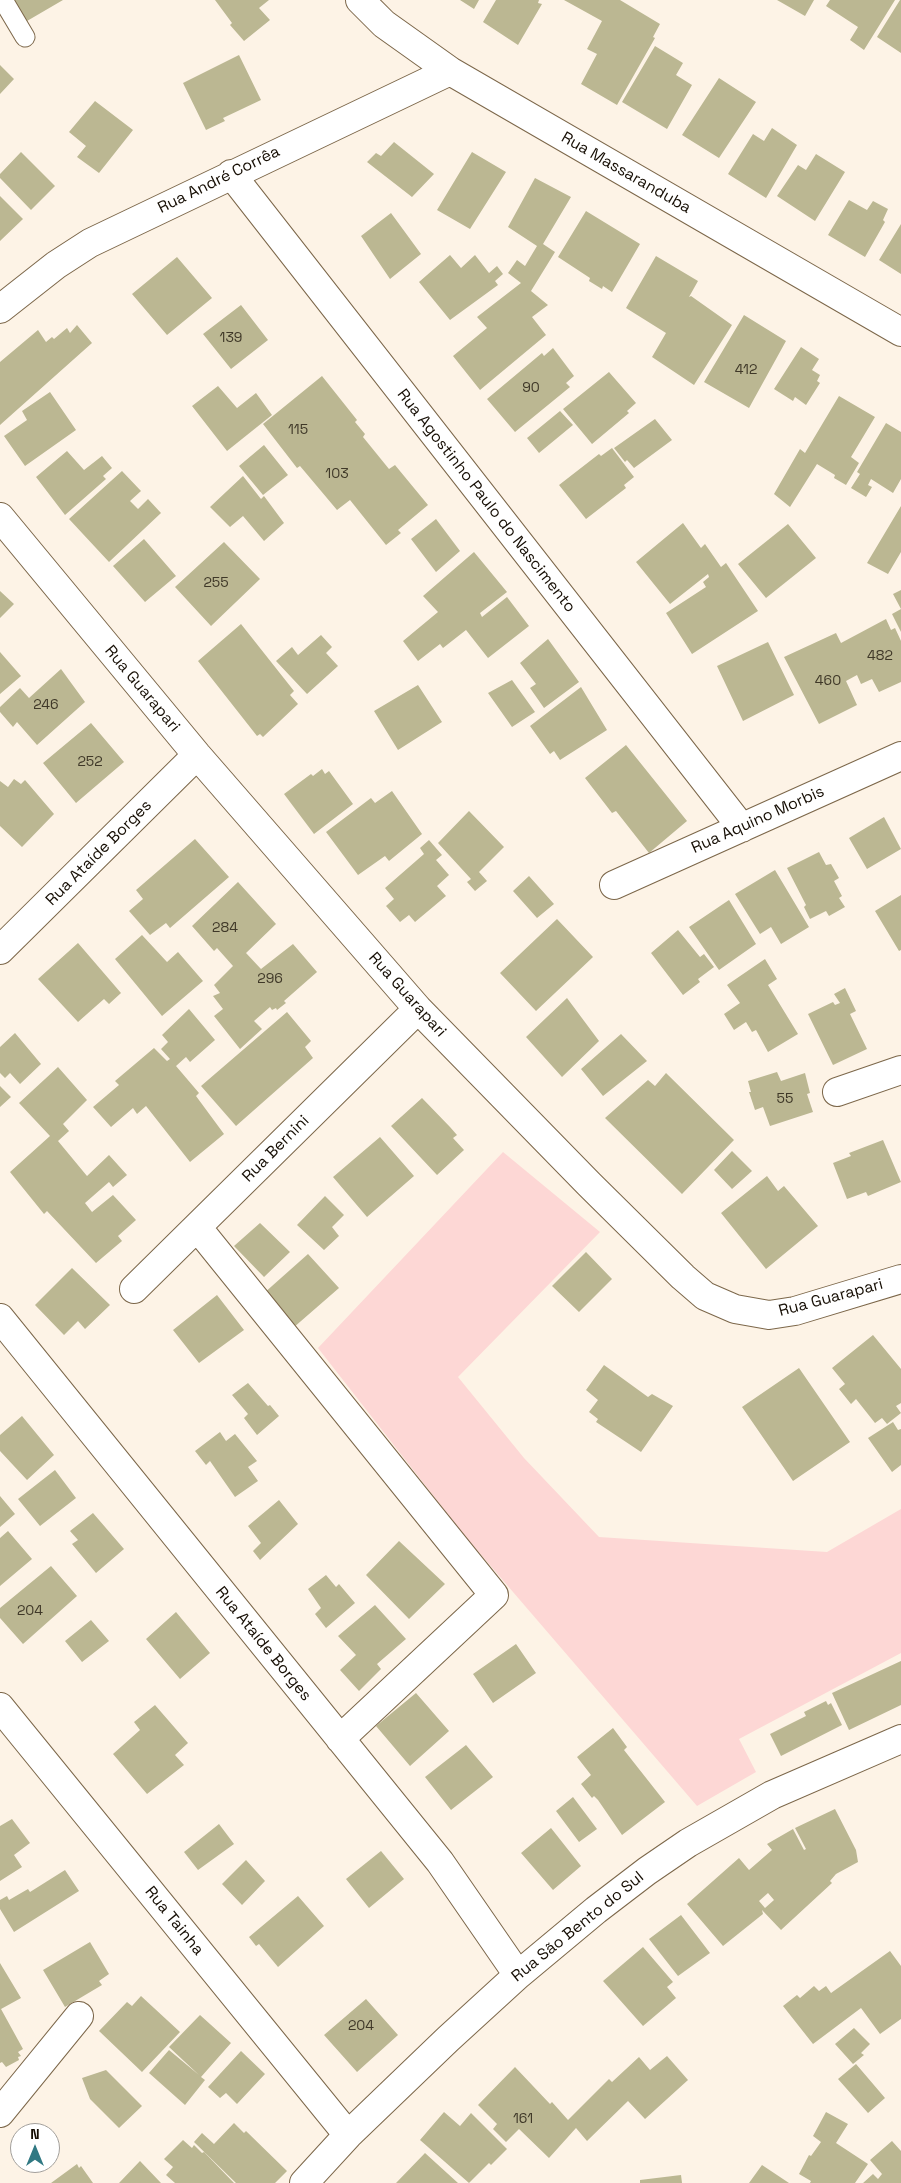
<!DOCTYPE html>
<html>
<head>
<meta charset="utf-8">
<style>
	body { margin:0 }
	#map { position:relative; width:901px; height:2183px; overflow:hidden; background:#fdf3e6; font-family:"Space Grotesk",sans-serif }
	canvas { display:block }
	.north { position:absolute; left:10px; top:2123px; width:50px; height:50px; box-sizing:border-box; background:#fff; border:1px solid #a29f9b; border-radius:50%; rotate:0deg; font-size:14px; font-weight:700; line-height:20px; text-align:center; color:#160e04 }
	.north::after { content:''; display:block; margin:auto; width:18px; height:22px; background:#317983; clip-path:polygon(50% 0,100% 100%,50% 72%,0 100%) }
</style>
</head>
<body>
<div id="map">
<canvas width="901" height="2183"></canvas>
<div class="north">N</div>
</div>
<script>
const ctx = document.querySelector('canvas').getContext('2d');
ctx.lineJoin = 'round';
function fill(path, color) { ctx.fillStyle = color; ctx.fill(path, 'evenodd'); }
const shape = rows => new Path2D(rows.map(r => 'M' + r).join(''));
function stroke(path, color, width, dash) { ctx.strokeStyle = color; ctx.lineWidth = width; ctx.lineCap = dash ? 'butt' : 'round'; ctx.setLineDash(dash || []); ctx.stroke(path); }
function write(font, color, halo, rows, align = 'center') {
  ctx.font = font + ' "Space Grotesk",sans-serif'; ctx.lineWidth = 4; ctx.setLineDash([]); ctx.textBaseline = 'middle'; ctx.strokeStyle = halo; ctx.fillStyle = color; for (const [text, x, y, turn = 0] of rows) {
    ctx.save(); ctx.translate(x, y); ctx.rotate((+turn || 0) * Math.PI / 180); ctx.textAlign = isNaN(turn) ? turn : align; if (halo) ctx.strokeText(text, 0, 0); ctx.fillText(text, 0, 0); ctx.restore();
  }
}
const green = shape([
	[503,1152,600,1232,458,1377,524,1458,599,1537,827,1552,901,1509,901,1653,739,1739,756,1772,697,1806,464,1535,318,1348]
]);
const building = shape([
	[14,0,63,0,27,21],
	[215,0,269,0,259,8,270,20,244,41,230,25,232,23],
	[460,0,479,0,474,9],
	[496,0,539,0,538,3,542,4,518,45,483,22],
	[564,0,620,0,660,24,653,37,655,38,617,105,581,84,597,54,587,49,602,21],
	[777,0,814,0,805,16],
	[830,0,895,0,864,50,850,40,858,27,826,6],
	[900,0,901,0,901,53,877,37],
	[655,46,683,63,676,75,692,85,667,129,622,102],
	[239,55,261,100,223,118,225,121,206,130,183,83],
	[0,65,14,79,0,94],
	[719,78,756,102,719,158,682,135],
	[95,101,133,130,99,173,77,157,86,146,69,132],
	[772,128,797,145,766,198,728,174,753,134,764,141],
	[394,142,434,174,412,197,367,162,376,153,381,156],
	[21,152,55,186,31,210,0,178,0,174],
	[472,152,506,172,470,229,437,210],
	[816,154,845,172,815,221,777,196,798,165,806,170],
	[535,178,571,197,543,244,555,252,531,291,548,305,532,317,546,335,480,390,453,356,487,328,477,317,521,283,508,273,517,260,525,266,537,246,508,227],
	[0,196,23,219,0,241],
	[849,200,867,210,873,201,888,209,883,220,885,222,865,257,828,235],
	[586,211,640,244,612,292,603,286,602,289,589,281,590,278,558,257],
	[391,213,421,254,390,279,361,236],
	[901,224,901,274,879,260],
	[450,255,461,268,475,255,489,273,497,266,503,274,495,281,498,285,450,320,419,282],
	[656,256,698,281,689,297,691,296,732,325,694,385,652,357,666,333,626,308],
	[177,257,212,298,167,335,132,294],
	[241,305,268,340,231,369,203,334],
	[744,315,786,341,749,408,704,382],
	[77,325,92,343,0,425,0,362,38,330,46,342,52,337,54,339,67,328,70,333],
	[801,347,819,359,812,370,820,375,817,381,820,383,806,405,795,397,793,401,774,389],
	[553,348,574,376,566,383,570,387,515,432,487,399,542,353,544,356],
	[609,372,636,403,627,411,629,413,592,444,563,409],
	[322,376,357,420,355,422,365,434,363,437,389,469,395,465,428,505,398,530,401,533,386,545,350,500,337,510,300,466,297,468,263,424],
	[218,386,237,408,256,393,272,415,227,451,192,406],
	[50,392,76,430,25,466,4,436,27,420,22,411],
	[839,396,875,417,851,457,859,463,846,485,834,478,835,475,817,464,790,507,774,494,800,449,805,453],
	[560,411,573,425,539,453,527,438],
	[655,419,672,440,634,468,627,460,625,462,614,448],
	[886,423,901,432,901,479,893,493,871,479,868,485,872,487,866,497,851,488,860,474,857,472],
	[264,445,288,475,263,495,239,466],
	[612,448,634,477,624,485,626,488,586,519,559,485,599,454,601,456],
	[67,451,84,470,102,456,112,468,103,476,106,479,65,515,36,477],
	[122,471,141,491,130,501,138,509,148,499,161,513,109,562,69,519],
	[243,476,261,499,264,496,284,523,264,541,243,516,230,527,210,507],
	[901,506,901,552,888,574,867,563],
	[436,519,460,551,436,572,411,539],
	[683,523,701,548,705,544,721,567,726,563,758,611,692,654,666,613,706,587,703,582,709,577,708,574,670,604,636,562],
	[788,524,816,558,766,598,738,564],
	[144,539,176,576,145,602,113,566],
	[224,542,260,579,211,626,175,587],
	[474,552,507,592,480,613,482,617,507,597,529,626,488,658,466,630,443,648,440,644,418,661,403,641,438,612,423,596],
	[901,590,901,632,892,614,901,609,893,594],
	[0,591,14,604,0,618],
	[886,619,891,630,895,628,901,641,901,682,879,692,872,679,861,684,857,675,846,681,857,705,819,724,784,657,836,633,841,643],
	[241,624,294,691,290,695,298,704,263,737,260,734,257,736,198,661],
	[321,635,332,647,326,653,338,666,307,694,276,661,292,647,298,655],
	[548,639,579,682,544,708,530,688,536,684,520,663],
	[768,642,794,695,743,721,717,666],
	[0,652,21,676,0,694],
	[61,669,85,702,37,745,17,722,13,727,0,712,0,707,20,688,29,698],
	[512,680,535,712,512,727,488,693],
	[418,685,442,722,398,750,374,711],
	[581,687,607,730,560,760,554,751,550,754,530,726],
	[91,723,124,762,76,803,43,763],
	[626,745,687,821,649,853,616,811,612,813,585,778],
	[322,769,325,774,329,771,353,804,314,834,284,794,311,774,313,776],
	[14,779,21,784,25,780,54,814,22,847,0,826,0,781,8,787],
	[392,791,422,834,389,861,385,856,358,875,326,832,371,798,375,803],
	[469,811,504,847,479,872,487,881,475,891,467,882,471,879,438,843],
	[884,817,901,849,867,869,849,838],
	[195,839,229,877,170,928,166,923,150,935,129,911,143,899,136,890],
	[429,840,442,855,436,860,449,875,437,886,446,896,415,922,409,915,400,922,386,906,394,899,385,888,424,854,420,848],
	[819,852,826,865,831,864,839,878,834,881,842,896,839,898,845,907,829,916,826,911,810,919,804,907,806,905,787,868],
	[775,870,809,927,781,944,771,927,760,934,735,894],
	[529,876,554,904,537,918,513,891],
	[238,882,276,924,246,953,261,969,293,944,317,972,284,1001,286,1003,277,1010,276,1008,272,1010,270,1007,254,1021,262,1029,240,1049,214,1016,223,1009,213,996,220,993,214,985,233,966,217,948,214,951,192,926],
	[901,895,901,950,899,951,875,911],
	[729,900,756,944,719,970,689,927],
	[557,919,593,957,536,1011,500,973],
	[678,930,700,957,704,954,714,967,698,979,700,982,683,995,651,953],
	[142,935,167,962,178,952,203,981,162,1016,115,959],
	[78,943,121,993,109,1004,104,999,78,1022,38,979],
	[765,959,777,979,768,985,798,1034,768,1052,756,1030,752,1032,746,1022,734,1030,724,1014,740,1003,727,985],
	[845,988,856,1011,850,1014,867,1049,833,1065,808,1014,833,1002,835,1005,840,1003,834,994],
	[567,998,599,1041,562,1077,526,1037],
	[189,1009,215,1040,190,1062,186,1057,176,1066,199,1093,196,1096,224,1134,190,1162,146,1106,137,1114,133,1108,111,1127,93,1107,119,1085,115,1081,154,1048,167,1061,170,1059,161,1049,168,1042,162,1035],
	[287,1012,311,1041,305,1047,313,1058,236,1126,201,1086],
	[15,1033,41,1064,20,1084,10,1073,5,1078,0,1073,0,1047],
	[621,1034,647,1061,603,1096,581,1069],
	[58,1067,87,1100,63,1124,69,1131,58,1141,87,1176,109,1155,127,1175,113,1187,109,1182,85,1203,92,1212,113,1195,136,1220,118,1236,122,1241,96,1263,47,1211,44,1214,10,1172,50,1136,19,1103],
	[777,1072,781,1081,805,1073,810,1093,807,1094,813,1112,770,1126,763,1107,755,1110,749,1092,751,1092,748,1081],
	[666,1073,734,1140,682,1194,605,1118,648,1080,655,1086],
	[0,1086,11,1097,0,1107],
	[422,1098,450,1127,457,1135,453,1138,464,1150,437,1175,391,1126],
	[380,1137,414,1176,367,1217,333,1177],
	[883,1140,901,1182,868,1196,866,1192,847,1199,833,1163,851,1156,849,1153],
	[732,1151,752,1171,732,1189,714,1170],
	[767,1176,778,1191,784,1186,818,1226,766,1269,721,1213],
	[325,1196,344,1215,332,1227,339,1236,324,1250,297,1225],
	[260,1223,290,1252,264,1277,234,1246],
	[586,1252,612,1279,579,1312,552,1286],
	[308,1254,339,1288,293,1328,263,1294],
	[72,1268,110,1305,85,1329,78,1321,64,1335,35,1305],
	[217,1295,244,1330,199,1363,173,1330],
	[873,1335,901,1369,901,1403,896,1406,901,1413,887,1424,882,1418,875,1423,856,1399,851,1404,839,1389,845,1384,832,1368],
	[604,1365,648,1397,652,1394,673,1406,641,1452,596,1422,598,1419,589,1412,598,1400,586,1390],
	[799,1368,850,1442,793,1481,742,1407],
	[248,1383,268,1406,270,1405,279,1416,257,1435,244,1418,248,1414,232,1395],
	[22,1416,54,1455,27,1480,0,1451,0,1435],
	[893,1422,898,1430,901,1429,901,1465,892,1472,868,1438],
	[220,1432,226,1441,235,1434,257,1461,248,1467,258,1481,235,1497,210,1461,206,1465,195,1451],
	[55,1470,76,1498,40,1526,18,1499],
	[0,1496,15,1514,0,1527],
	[279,1500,298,1524,260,1560,253,1551,261,1543,248,1526],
	[93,1513,124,1549,96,1573,72,1544,78,1540,70,1531],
	[8,1531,32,1559,0,1586,0,1538],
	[399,1541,445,1584,409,1619,366,1575],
	[51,1566,77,1596,23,1644,0,1618,0,1608],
	[326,1575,336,1587,339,1584,355,1603,326,1628,315,1614,321,1608,308,1589],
	[375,1605,406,1639,377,1664,381,1669,359,1691,340,1670,356,1655,338,1636],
	[176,1612,210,1653,180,1679,146,1639],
	[91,1620,109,1641,82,1662,65,1641],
	[516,1644,536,1673,493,1703,473,1674],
	[901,1661,901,1705,849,1730,832,1693],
	[416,1693,449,1731,410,1766,376,1726],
	[826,1701,828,1705,831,1703,842,1725,781,1756,770,1734,806,1716,804,1712],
	[155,1705,188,1743,175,1755,184,1765,147,1794,113,1754,140,1730,134,1722],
	[613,1728,627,1747,624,1750,665,1802,622,1835,598,1800,594,1796,592,1798,581,1784,591,1775,577,1757],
	[466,1745,493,1777,451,1810,425,1777],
	[573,1797,597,1829,579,1842,556,1811],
	[835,1809,856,1850,858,1862,836,1874,830,1881,832,1883,781,1930,762,1910,763,1914,723,1946,687,1904,739,1858,749,1870,772,1850,767,1844,793,1829,804,1850,806,1849,795,1828],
	[768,1893,774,1900,765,1908,759,1901],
	[12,1819,30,1843,14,1855,22,1867,0,1881,0,1826],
	[219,1824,234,1844,198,1870,184,1852],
	[551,1828,581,1866,553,1890,521,1853],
	[381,1851,404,1879,369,1908,346,1879],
	[246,1860,265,1881,242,1905,222,1884],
	[65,1870,79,1891,14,1932,0,1909,0,1900,7,1896,9,1900,28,1889,30,1892],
	[298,1896,324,1926,278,1967,259,1944,256,1946,249,1937],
	[681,1915,710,1953,678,1976,649,1939],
	[90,1942,109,1974,99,1981,102,1985,65,2007,43,1970],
	[643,1947,673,1982,667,1987,676,1998,643,2026,603,1981],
	[890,1951,901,1966,901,2019,880,2034,861,2008,813,2044,783,2006,797,1995,800,1998,814,1986,819,1991,826,1986,831,1993],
	[0,1963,21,1998,1,2009,23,2049,18,2052,21,2056,18,2057,19,2060,6,2067,2,2062,0,2063],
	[141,1996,180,2032,142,2072,99,2031,127,2002,132,2006],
	[366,1999,398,2035,357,2072,324,2035],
	[200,2015,231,2043,201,2077,205,2080,185,2105,149,2073,169,2050,199,2075,169,2047],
	[854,2028,870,2044,861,2053,864,2055,853,2064,835,2044],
	[241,2051,265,2074,237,2104,226,2093,220,2098,208,2087],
	[667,2056,688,2080,645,2119,628,2101,587,2141,576,2128,549,2158,519,2129,506,2142,493,2129,497,2124,478,2105,515,2067,550,2104,552,2102,568,2120,609,2079,612,2082,639,2057,650,2070],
	[856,2064,885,2098,868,2113,838,2079],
	[106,2070,142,2106,119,2128,90,2099,82,2078],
	[444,2112,460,2126,471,2113,507,2149,491,2165,489,2163,469,2183,420,2140],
	[826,2112,848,2124,836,2143,868,2164,855,2183,810,2183,811,2181,799,2174,809,2155,811,2156,821,2142,813,2136],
	[234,2123,244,2133,246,2131,287,2171,275,2183,236,2183,194,2142,202,2133,214,2144],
	[183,2140,192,2148,194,2145,202,2153,204,2152,234,2183,175,2183,166,2175,173,2167,164,2159],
	[892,2141,901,2151,901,2183,863,2183,873,2174,878,2179,882,2174,870,2160],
	[425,2153,458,2183,396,2183],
	[140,2161,161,2183,119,2183],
	[77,2164,79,2168,81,2166,93,2183,51,2183],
	[762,2165,789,2183,749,2183],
	[681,2175,682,2183,640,2183,640,2180]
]);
const service = shape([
	[3,0,25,37]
]);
const minor = shape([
	[360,0,384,24,450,71,901,332],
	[231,174,742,828],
	[0,309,56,265,90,243,450,71],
	[0,517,197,755,418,1009,589,1184,683,1277,705,1296,735,1309,769,1315,795,1311,901,1279],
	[614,885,901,756],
	[0,950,197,755],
	[837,1092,901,1070],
	[197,1227,494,1595,340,1739],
	[134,1289,418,1009],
	[0,1318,440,1862,518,1975],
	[0,1707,348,2135],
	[0,2113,79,2016],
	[304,2183,348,2135,448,2039,518,1975,596,1910,647,1871,688,1843,772,1795,901,1739]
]);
const numberNames = [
	["139",231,338],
	["412",746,370],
	["90",531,388],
	["115",298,430],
	["103",337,474],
	["255",216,583],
	["482",880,656],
	["460",828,681],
	["246",46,705],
	["252",90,762],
	["284",225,928],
	["296",270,979],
	["55",785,1099],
	["204",30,1611],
	["204",361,2026],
	["161",523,2119]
];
const streetNames = [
	["Rua Massaranduba",626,173,30],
	["Rua André Corrêa",219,180,-26],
	["Rua Agostinho Paulo do Nascimento",486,501,52],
	["Rua Guarapari",142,689,50],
	["Rua Aquino Morbis",758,820,-24],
	["Rua Ataíde Borges",99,853,-45],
	["Rua Guarapari",407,995,48],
	["Rua Bernini",276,1149,-45],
	["Rua Guarapari",831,1298,-15],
	["Rua Ataíde Borges",263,1644,51],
	["Rua Tainha",174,1921,51],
	["Rua São Bento do Sul",578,1927,-39]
];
fill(green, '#fdd7d5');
fill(building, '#bbb792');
stroke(service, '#7c674a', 21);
stroke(minor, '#7c674a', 30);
stroke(service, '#fff', 19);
stroke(minor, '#fff', 28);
write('14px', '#3f3828', null, numberNames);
write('16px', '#160e04', '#fff', streetNames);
</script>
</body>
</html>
